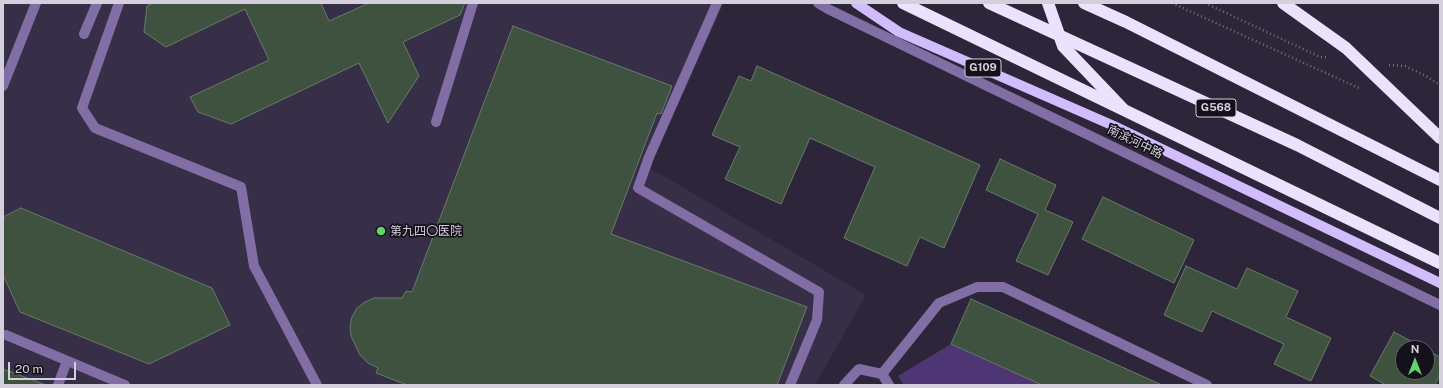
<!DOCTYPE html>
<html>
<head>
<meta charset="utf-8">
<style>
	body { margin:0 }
	#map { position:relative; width:1443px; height:388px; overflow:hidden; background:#2d263a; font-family:"Public Sans",sans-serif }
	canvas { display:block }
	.frame { position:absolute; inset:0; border:4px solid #d3cfdc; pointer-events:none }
	.north { position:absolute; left:1395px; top:340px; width:40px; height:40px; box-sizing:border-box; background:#14111a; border:1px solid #605d68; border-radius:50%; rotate:0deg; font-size:11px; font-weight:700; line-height:16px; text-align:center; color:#d3cfdc }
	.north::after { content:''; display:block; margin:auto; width:14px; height:18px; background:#61d46a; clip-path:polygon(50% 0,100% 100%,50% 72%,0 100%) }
	.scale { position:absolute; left:8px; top:362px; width:68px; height:18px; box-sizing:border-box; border:2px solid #d3cfdc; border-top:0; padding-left:5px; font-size:12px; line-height:14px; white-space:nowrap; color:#d3cfdc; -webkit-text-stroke:3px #14111a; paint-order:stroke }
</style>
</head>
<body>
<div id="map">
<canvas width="1443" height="388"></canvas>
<div class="frame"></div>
<div class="north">N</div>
<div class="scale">20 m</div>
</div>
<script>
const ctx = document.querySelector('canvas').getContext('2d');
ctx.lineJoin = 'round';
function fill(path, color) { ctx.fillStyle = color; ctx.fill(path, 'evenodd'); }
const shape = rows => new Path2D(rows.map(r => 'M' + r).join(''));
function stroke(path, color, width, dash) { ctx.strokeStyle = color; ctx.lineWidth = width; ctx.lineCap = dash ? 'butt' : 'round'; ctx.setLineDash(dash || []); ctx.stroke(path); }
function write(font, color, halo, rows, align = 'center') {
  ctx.font = font + ' "Public Sans","Noto Sans SC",sans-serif'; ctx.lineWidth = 3.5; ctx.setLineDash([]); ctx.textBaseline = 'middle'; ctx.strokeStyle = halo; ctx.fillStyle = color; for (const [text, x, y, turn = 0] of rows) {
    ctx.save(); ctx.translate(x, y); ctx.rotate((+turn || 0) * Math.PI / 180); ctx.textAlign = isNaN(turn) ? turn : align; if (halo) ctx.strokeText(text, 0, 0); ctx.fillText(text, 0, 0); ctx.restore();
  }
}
const built = shape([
	[3,3,724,3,650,168,866,295,815,385,3,385]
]);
const green = shape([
	[951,344,1042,385,904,385,898,376]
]);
const building = shape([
	[153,3,321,3,329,21,369,3,465,3,460,15,403,42,419,76,388,123,359,63,231,124,198,112,190,97,269,60,245,9,166,47,144,32,147,6,153,3],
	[513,26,672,86,661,114,657,113,611,234,807,307,777,385,407,385,376,373,378,368,368,363,360,355,351,336,350,326,352,317,357,308,365,302,374,298,402,298,406,291,412,292,513,26],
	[757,66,980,165,944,248,920,237,907,266,844,238,875,167,810,138,781,204,725,179,740,147,712,135,739,76,751,81,757,66],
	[1000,159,1056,185,1045,210,1073,222,1048,275,1016,261,1038,214,986,190,1000,159],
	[1103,197,1194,240,1174,283,1082,239,1103,197],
	[21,208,212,288,230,325,149,364,20,312,3,275,3,217,21,208],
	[1186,266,1237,289,1247,268,1298,291,1286,317,1331,338,1311,381,1274,364,1284,344,1212,311,1202,332,1164,315,1186,266],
	[971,299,1162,385,1042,385,951,344,971,299],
	[1394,332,1424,348,1403,348,1403,372,1427,372,1427,350,1440,357,1440,385,1386,385,1370,376,1394,332],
	[3,369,46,385,3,385,3,369],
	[1440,375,1440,385,1435,385,1440,375]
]);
const path = shape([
	[1172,3,1361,89],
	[1205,3,1320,57,1327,57],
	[1389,65,1405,66,1426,76,1440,85]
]);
const minor = shape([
	[119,3,82,108,95,128,241,187,254,266,317,385],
	[717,3,649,157,638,188,819,292,817,320,790,385],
	[818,3,828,9,1440,305],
	[84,34,97,3],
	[3,86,36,3],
	[436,122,473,3],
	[6,335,125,385],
	[58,385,67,361],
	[844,385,859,369,882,374],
	[889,385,882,374,939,303,977,287,1003,287,1207,385]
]);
const major = shape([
	[856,3,899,32,1114,126,1440,283]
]);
const highway = shape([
	[903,3,1440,263],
	[989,3,1297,145,1440,218],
	[1084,3,1126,22,1440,180]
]);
const highwayBridge = shape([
	[1048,3,1063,46,1123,109],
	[1283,3,1346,48,1440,138]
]);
const markers = [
	[381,231,5,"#61d46a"]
];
const shields = [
	[983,68,36],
	[1216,108,40]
];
const shieldNames = [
	["G109",983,68],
	["G568",1216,108]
];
const streetNames = [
	["南滨河中路",1135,142,26]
];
const poiNames = [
	["第九四〇医院",390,231]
];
fill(built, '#372e48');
fill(green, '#4e3675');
fill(building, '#3f513f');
stroke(building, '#687b68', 1);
stroke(path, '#767081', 2.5, [1, 3]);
stroke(minor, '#806ea4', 10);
stroke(major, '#d1bcfe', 10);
stroke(highway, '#ebe3fe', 12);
stroke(highwayBridge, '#ebe3fe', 12);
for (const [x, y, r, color] of markers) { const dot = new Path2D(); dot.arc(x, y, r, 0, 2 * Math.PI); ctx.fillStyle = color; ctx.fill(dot); stroke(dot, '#14111a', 1.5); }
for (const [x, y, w] of shields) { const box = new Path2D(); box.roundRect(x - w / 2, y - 9, w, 18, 3); ctx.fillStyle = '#14111a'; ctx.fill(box); stroke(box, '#d3cfdc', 1); }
write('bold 11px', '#d3cfdc', null, shieldNames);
write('12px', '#d3cfdc', '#14111a', streetNames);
write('12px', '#d3cfdc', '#14111a', poiNames, 'left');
</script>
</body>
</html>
